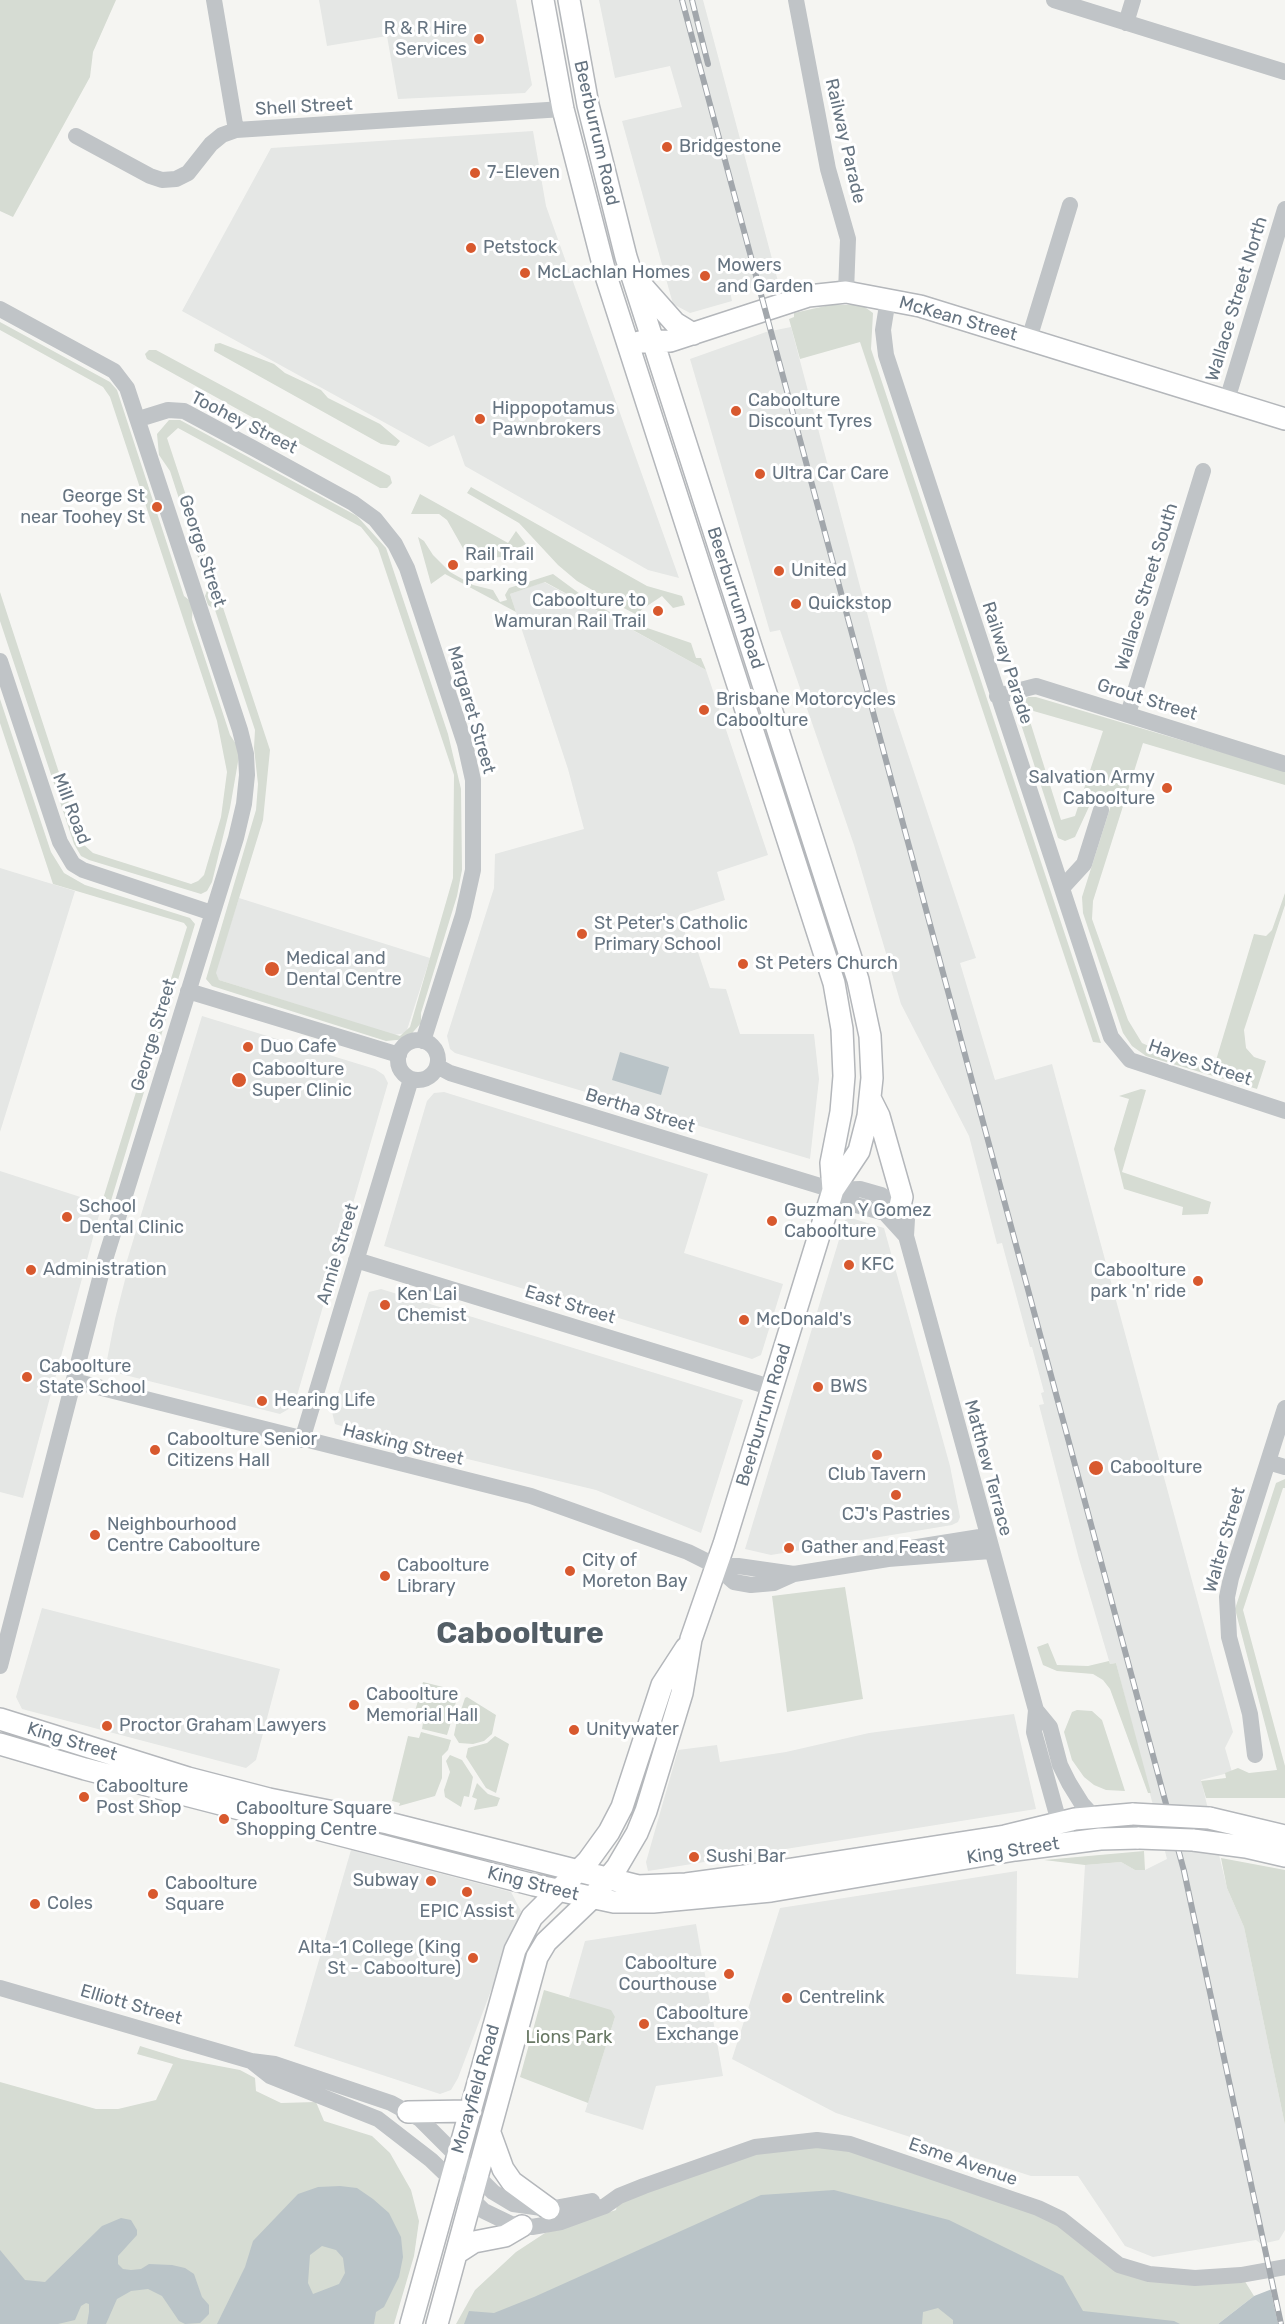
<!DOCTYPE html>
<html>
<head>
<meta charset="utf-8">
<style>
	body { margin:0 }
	canvas { display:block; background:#f5f5f2 }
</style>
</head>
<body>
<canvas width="1285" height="2324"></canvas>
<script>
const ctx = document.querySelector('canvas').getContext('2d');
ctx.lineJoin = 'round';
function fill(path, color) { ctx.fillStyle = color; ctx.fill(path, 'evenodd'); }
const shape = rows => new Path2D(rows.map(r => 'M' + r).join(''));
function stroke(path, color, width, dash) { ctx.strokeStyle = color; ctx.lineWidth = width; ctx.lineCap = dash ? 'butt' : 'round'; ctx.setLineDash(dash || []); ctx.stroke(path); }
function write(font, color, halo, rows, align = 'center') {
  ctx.font = font + ' Rubik,sans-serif'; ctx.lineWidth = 6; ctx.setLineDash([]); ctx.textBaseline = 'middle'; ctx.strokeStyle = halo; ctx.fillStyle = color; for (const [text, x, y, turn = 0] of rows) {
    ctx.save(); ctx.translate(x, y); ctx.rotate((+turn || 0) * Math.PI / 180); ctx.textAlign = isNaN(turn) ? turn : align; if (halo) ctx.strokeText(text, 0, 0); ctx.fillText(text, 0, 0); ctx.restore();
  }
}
const built = shape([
	[319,0,516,0,532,85,525,93,398,99,387,36,327,46],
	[599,0,703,0,779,285,753,287,746,290,746,293,742,295,742,284,729,286,732,301,690,313,673,304,622,121,682,107,670,66,615,78],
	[533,131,546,206,679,578,648,570,465,466,454,435,429,447,182,311,271,148],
	[791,327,891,703,976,958,960,963,995,1080,1052,1064,1233,1732,1225,1748,1232,1772,1201,1780,1227,1888,1244,1927,1285,2125,1285,2230,1279,2240,1261,2244,1256,2240,1153,2257,1125,2246,1078,2176,1031,2176,836,2113,732,2059,780,1908,1017,1871,1016,1974,1078,1978,1085,1865,1121,1862,1135,1870,1145,1870,1167,1859,1116,1663,1110,1664,1079,1559,1039,1405,1044,1404,1041,1393,1044,1392,1032,1347,1030,1347,1002,1243,997,1244,969,1136,901,1004,854,845,780,630,770,632,690,359,766,332],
	[544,582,706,670,768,855,717,872,725,900,679,915,692,953,698,952,710,988,726,989,740,1034,814,1034,819,1079,810,1159,455,1053,450,1049,447,1036,494,888,495,854,584,829,568,769,510,594],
	[0,868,75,891,0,1132],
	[239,898,430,958,406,1033,394,1035,219,980,215,973],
	[202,1016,375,1069,384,1075,388,1083,294,1406,280,1414,105,1370,115,1319,128,1268,125,1267],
	[444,1092,708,1174,684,1253,783,1284,761,1355,752,1359,384,1246,427,1101,434,1093],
	[0,1171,102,1204,23,1498,0,1492],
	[851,1218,884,1228,950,1466,960,1517,958,1522,952,1525,771,1555,745,1549,845,1220],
	[381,1289,743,1400,701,1533,596,1490,372,1436,335,1424,332,1412,369,1292],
	[42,1608,280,1669,256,1760,246,1768,22,1709,16,1697],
	[1014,1714,1036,1809,648,1871,646,1862,678,1750,717,1745,720,1762,786,1752,869,1733],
	[351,1850,511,1892,521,1911,458,2078,451,2090,440,2094,294,2046],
	[696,1924,723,2076,656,2086,643,2130,585,2112,615,2017,569,1997,585,1941]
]);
const green = shape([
	[0,0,116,0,93,52,90,77,13,217,0,211],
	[830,305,862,305,873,313,871,349,1101,1043,1093,1042,860,342,800,359,789,319,794,317,794,313],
	[0,322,110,382,117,390,184,596,193,603,192,619,230,735,236,744,239,756,230,808,212,882,207,891,201,894,89,860,81,856,74,844,0,621,0,592,82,843,93,853,191,884,198,881,204,875,221,817,227,772,217,721,110,397,103,387,0,330],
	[220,343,274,364,285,373,321,390,328,398,380,424,400,441,396,446,381,444,214,351,215,344],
	[149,350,156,350,390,476,392,483,387,488,380,488,147,359,145,354],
	[169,420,180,420,357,516,386,548,448,734,461,789,462,870,457,896,421,1013,421,1023,407,1039,386,1041,212,986,206,979,256,810,258,784,254,748,255,730,215,610,208,605,205,596,208,588,170,471,159,455,157,434],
	[178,428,361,527,378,548,454,775,453,878,410,1027,400,1036,219,980,216,973,263,820,270,750,167,438],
	[471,487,647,586,682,596,685,605,673,608,662,596,641,610,641,617,616,604,577,581,558,565,519,523,467,493],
	[420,494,508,543,516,531,526,544,502,557,487,558,473,555,464,550,447,520,439,514,411,514],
	[418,537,424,541,433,555,450,572,473,585,493,590,500,602,507,600,505,595,509,588,553,574,591,602,627,621,691,643,696,658,701,658,706,670,545,582,510,594,516,612,445,574,431,584],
	[1028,697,1036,697,1285,771,1285,785,1143,743,1093,901,1092,919,1128,1020,1142,1043,1162,1052,1214,1067,1254,934,1266,936,1272,930,1285,893,1285,905,1244,1030,1246,1048,1254,1057,1266,1061,1257,1089,1146,1056,1132,1046,1123,1033,1083,913,1082,897,1112,802,1094,796,1075,837,1065,841,1058,838,1018,715,1018,708],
	[1030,710,1103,731,1075,816,1061,820,1028,715],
	[0,699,51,852,64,873,85,885,190,918,195,924,110,1204,102,1202,187,927,184,923,53,884,0,723],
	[1141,1089,1146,1090,1122,1172,1211,1202,1208,1214,1182,1215,1183,1207,1124,1189,1114,1149,1129,1099,1119,1096],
	[1285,1479,1285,1488,1283,1488,1243,1610,1285,1766,1285,1798,1206,1798,1201,1781,1226,1778,1225,1773,1238,1768,1249,1773,1277,1770,1235,1609,1276,1483],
	[845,1587,863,1699,787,1712,772,1596],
	[1048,1643,1057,1665,1088,1666,1109,1661,1110,1664,1116,1663,1151,1793,1148,1793,1110,1689,1103,1680,1093,1674,1057,1671,1043,1665,1037,1647],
	[423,1682,459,1691,454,1709,451,1711,452,1719,447,1735,422,1729,423,1723,413,1719],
	[467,1697,496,1715,492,1734,484,1741,473,1744,459,1743,454,1735,457,1720,463,1715,461,1710,465,1698],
	[1077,1710,1092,1711,1102,1720,1125,1791,1106,1790,1094,1785,1084,1777,1072,1760,1064,1732,1072,1712],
	[421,1732,451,1740,448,1750,442,1756,442,1778,435,1796,399,1806,400,1803,392,1801,408,1736,419,1738],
	[495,1736,509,1744,496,1793,486,1788,466,1757,468,1748,487,1743],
	[450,1755,462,1760,473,1777,469,1797,464,1796,461,1807,445,1797,444,1790,450,1772,446,1761],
	[477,1783,488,1794,500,1798,497,1806,474,1810,477,1799,472,1797],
	[1144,1851,1145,1870,1135,1870,1121,1862,1085,1865,1044,1860],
	[1221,1858,1285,1870,1285,2125,1244,1927,1227,1888],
	[544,1990,611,2010,615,2017,588,2103,520,2077],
	[140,2046,182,2059,240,2070,255,2078,256,2091,281,2103,316,2102,324,2121,372,2136,390,2153,411,2190,419,2221,414,2256,394,2324,0,2324,0,2082,96,2109,118,2109,156,2100,173,2064,137,2054],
	[817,2140,1038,2208,1120,2265,1241,2275,1254,2296,1218,2324,456,2324,475,2290,516,2252,545,2233,616,2210,619,2196,755,2147]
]);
const water = shape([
	[620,1052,669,1067,661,1095,612,1080],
	[340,2186,357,2188,373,2199,389,2213,401,2237,403,2257,399,2277,384,2307,376,2312,374,2324,217,2324,245,2267,253,2241,298,2194,318,2187],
	[322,2246,336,2250,343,2258,345,2273,339,2284,313,2294,308,2283,310,2255],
	[834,2190,949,2220,1063,2276,1083,2311,1174,2321,1180,2324,953,2324,953,2320,938,2308,923,2312,922,2324,464,2324,469,2311,494,2313,534,2297,761,2195],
	[121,2218,131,2220,137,2230,137,2235,118,2256,118,2264,123,2269,131,2270,141,2269,149,2264,172,2265,185,2268,194,2274,202,2297,209,2305,209,2314,200,2323,185,2324,179,2321,162,2296,148,2289,131,2291,117,2299,106,2324,87,2324,89,2312,89,2304,86,2303,81,2306,75,2320,58,2324,0,2324,0,2250,25,2280,45,2282,102,2226],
	[1285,2284,1285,2324,1218,2324,1254,2296]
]);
const pier = shape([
	[1285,2281,1285,2324,1278,2324,1270,2287]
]);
const minor = shape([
	[214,0,236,130],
	[796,0,828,169,848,239,846,292],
	[1054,0,1285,72],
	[1126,23,1133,0],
	[76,136,150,176,162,180,176,179,188,173,211,144,222,135,236,130,563,109],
	[888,299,883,330,886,355,1111,1037,1130,1060,1285,1111],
	[0,309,114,371,127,388,240,730,246,754,247,775,244,804,236,838,104,1263,0,1666],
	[1029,339,1070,205],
	[1227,400,1285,209],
	[139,419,168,410,184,411,253,448,353,503,375,519,395,544,407,568,465,744,473,780,473,870,463,915,423,1041],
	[0,661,60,842,73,864,83,870,212,913],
	[997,696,1036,686,1285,764],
	[1128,714,1203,471],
	[1062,888,1084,864,1101,810],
	[188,991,399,1055],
	'398 1060a20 20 0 1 1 40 0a20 20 0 1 1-40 0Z',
	[437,1066,450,1073,833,1190,856,1205,885,1213,906,1236],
	[833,1190,860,1189,881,1195,900,1206,907,1219,906,1236,1036,1710,1034,1732,1059,1822,1066,1830],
	[356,1260,773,1388],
	[74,1381,531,1496,688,1552,716,1566,734,1582,751,1585,774,1583,794,1574],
	[302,1440,411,1079],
	[1268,1462,1285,1467],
	[911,1548,986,1536],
	[716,1566,738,1566,794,1574,888,1559,990,1551],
	[1036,1710,1050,1727,1060,1765,1069,1783,1082,1804,1094,1817],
	[1255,1755,1250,1714,1229,1637,1227,1597,1231,1578,1285,1408],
	[0,1988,251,2061,275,2064,391,2103,420,2119,493,2192,513,2204,549,2209,592,2201],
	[251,2061,270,2076,378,2119,431,2160,484,2211,511,2224,532,2227,561,2222,605,2206,619,2196,644,2186,755,2147,817,2140,850,2144,1038,2208,1061,2219,1119,2265,1149,2274,1195,2278,1241,2275,1285,2267]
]);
const major = shape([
	[543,0,563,109,606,276,834,983,842,1029,844,1076,841,1112,831,1163,833,1190],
	[636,279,675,323,693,334],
	[639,342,670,341,808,296,846,292,920,306,1285,419],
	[870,1098,879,1116,902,1197,900,1206],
	[0,1719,188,1778,269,1799,388,1823,638,1886,686,1884,774,1872,1005,1836,1075,1819,1133,1814],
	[0,1744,85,1769,534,1885,614,1902,653,1902,771,1891,1015,1850,1100,1839,1139,1838],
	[1209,1818,1285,1836],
	[1193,1840,1246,1847,1285,1856],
	[408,2112,470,2111],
	[490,2133,503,2169,512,2182,549,2209],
	[457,2253,474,2242,505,2236,522,2226],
	[411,2324,515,1950,532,1917,588,1861,609,1832,622,1807,662,1685,686,1648],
	[437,2324,537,1957,546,1942,592,1898,617,1867,637,1833,646,1811,682,1693,691,1639,724,1544,833,1190,859,1151,868,1116,872,1078,870,1036,858,980,626,257,588,105,569,0]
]);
const rail = shape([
	[682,0,1184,1871,1281,2324],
	[692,0,708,64]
]);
const majorBridge = shape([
	[1133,1814,1209,1818],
	[1139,1838,1193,1840]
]);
const markers = [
	[479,39,6,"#d8592e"],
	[667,147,6,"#d8592e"],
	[475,173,6,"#d8592e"],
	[471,248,6,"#d8592e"],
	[525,273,6,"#d8592e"],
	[705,276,6,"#d8592e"],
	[736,411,6,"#d8592e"],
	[480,419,6,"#d8592e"],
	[760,474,6,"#d8592e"],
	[157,507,6,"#d8592e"],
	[453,565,6,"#d8592e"],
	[779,571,6,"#d8592e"],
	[796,604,6,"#d8592e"],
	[658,611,6,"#d8592e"],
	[704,710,6,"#d8592e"],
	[1167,788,6,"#d8592e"],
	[582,934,6,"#d8592e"],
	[743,964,6,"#d8592e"],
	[272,969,8,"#d8592e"],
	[248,1047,6,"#d8592e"],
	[239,1080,8,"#d8592e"],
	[67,1217,6,"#d8592e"],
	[772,1221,6,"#d8592e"],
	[849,1265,6,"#d8592e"],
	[31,1270,6,"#d8592e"],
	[1198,1281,6,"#d8592e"],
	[385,1305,6,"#d8592e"],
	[744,1320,6,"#d8592e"],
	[27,1377,6,"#d8592e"],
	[818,1387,6,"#d8592e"],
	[262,1401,6,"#d8592e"],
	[155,1450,6,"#d8592e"],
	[877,1455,6,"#d8592e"],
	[1096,1468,8,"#d8592e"],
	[896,1495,6,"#d8592e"],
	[95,1535,6,"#d8592e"],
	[789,1548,6,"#d8592e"],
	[570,1571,6,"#d8592e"],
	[385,1576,6,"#d8592e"],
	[354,1705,6,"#d8592e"],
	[107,1726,6,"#d8592e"],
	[574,1730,6,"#d8592e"],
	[84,1797,6,"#d8592e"],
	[224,1819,6,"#d8592e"],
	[694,1857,6,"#d8592e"],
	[431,1881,6,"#d8592e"],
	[467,1892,6,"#d8592e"],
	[153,1894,6,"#d8592e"],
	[35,1904,6,"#d8592e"],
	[473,1958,6,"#d8592e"],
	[729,1974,6,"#d8592e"],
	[787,1998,6,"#d8592e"],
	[644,2024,6,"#d8592e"]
];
const poiNames = [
	["R & R Hire",467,29,"right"],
	["Services",467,50,"right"],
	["Bridgestone",679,147],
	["7-Eleven",487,173],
	["Petstock",483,248],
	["Mowers",717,266],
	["and Garden",717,287],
	["McLachlan Homes",537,273],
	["Caboolture",748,401],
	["Discount Tyres",748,422],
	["Hippopotamus",492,409],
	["Pawnbrokers",492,430],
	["Ultra Car Care",772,474],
	["George St",145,497,"right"],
	["near Toohey St",145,518,"right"],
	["Rail Trail",465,555],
	["parking",465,576],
	["United",791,571],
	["Caboolture to",646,601,"right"],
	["Wamuran Rail Trail",646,622,"right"],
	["Quickstop",808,604],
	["Brisbane Motorcycles",716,700],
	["Caboolture",716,721],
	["Salvation Army",1155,778,"right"],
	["Caboolture",1155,799,"right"],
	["St Peter's Catholic",594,924],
	["Primary School",594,945],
	["Medical and",286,959],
	["Dental Centre",286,980],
	["St Peters Church",755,964],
	["Duo Cafe",260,1047],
	["Caboolture",252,1070],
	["Super Clinic",252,1091],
	["School",79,1207],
	["Dental Clinic",79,1228],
	["Guzman Y Gomez",784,1211],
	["Caboolture",784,1232],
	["KFC",861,1265],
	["Administration",43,1270],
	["Caboolture",1186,1271,"right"],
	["park 'n' ride",1186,1292,"right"],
	["Ken Lai",397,1295],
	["Chemist",397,1316],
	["McDonald's",756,1320],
	["Caboolture",39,1367],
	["State School",39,1388],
	["BWS",830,1387],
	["Hearing Life",274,1401],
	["Caboolture Senior",167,1440],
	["Citizens Hall",167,1461],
	["Caboolture",1110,1468],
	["Club Tavern",877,1475,"center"],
	["CJ's Pastries",896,1515,"center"],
	["Neighbourhood",107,1525],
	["Centre Caboolture",107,1546],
	["Gather and Feast",801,1548],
	["City of",582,1561],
	["Moreton Bay",582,1582],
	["Caboolture",397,1566],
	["Library",397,1587],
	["Caboolture",366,1695],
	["Memorial Hall",366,1716],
	["Proctor Graham Lawyers",119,1726],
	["Unitywater",586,1730],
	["Caboolture",96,1787],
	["Post Shop",96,1808],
	["Caboolture Square",236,1809],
	["Shopping Centre",236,1830],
	["Sushi Bar",706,1857],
	["Subway",419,1881,"right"],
	["Caboolture",165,1884],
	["Square",165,1905],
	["Coles",47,1904],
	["EPIC Assist",467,1912,"center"],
	["Alta-1 College (King",461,1948,"right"],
	["St - Caboolture)",461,1969,"right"],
	["Caboolture",717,1964,"right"],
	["Courthouse",717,1985,"right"],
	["Centrelink",799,1998],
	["Caboolture",656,2014],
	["Exchange",656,2035]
];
const streetNames = [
	["Shell Street",304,107,-3],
	["Beerburrum Road",596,133,77],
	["Railway Parade",845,141,77],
	["Wallace Street North",1237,299,-73],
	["McKean Street",958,319,16],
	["Toohey Street",244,423,27],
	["George Street",202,551,72],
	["Wallace Street South",1147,587,-73],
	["Beerburrum Road",735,598,72],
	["Railway Parade",1007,663,72],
	["Grout Street",1147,700,17],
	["Margaret Street",471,710,74],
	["Mill Road",71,809,69],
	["George Street",154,1035,-73],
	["Hayes Street",1200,1063,19],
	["Bertha Street",640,1111,17],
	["Annie Street",338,1254,-73],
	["East Street",570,1305,17],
	["Beerburrum Road",764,1415,-73],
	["Hasking Street",403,1445,14],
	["Matthew Terrace",988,1468,75],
	["Walter Street",1225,1540,-74],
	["King Street",72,1742,17],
	["King Street",1013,1851,-9],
	["King Street",533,1884,14],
	["Elliott Street",131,2005,16],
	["Morayfield Road",476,2089,-74],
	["Esme Avenue",963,2162,19]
];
const parkNames = [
	["Lions Park",569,2038]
];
const townNames = [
	["Caboolture",520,1634]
];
fill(built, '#e5e7e5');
fill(green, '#d6dcd3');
fill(water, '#bac4c8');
fill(pier, '#f5f5f2');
stroke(major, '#b4b7bb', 24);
stroke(minor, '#c0c4c7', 16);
stroke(major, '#fff', 21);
stroke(rail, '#a2a7ac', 6);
stroke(rail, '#fff', 4, [11]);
stroke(majorBridge, '#b4b7bb', 24, []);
stroke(majorBridge, '#fff', 21);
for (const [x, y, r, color] of markers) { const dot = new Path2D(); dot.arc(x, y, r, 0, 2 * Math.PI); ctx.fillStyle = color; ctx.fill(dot); stroke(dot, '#fff', 2); }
write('18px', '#667481', '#fff', poiNames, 'left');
write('18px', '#667481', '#fff', streetNames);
write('18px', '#687864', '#fff', parkNames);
write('bold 30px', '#535e66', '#fff', townNames);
</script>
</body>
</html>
